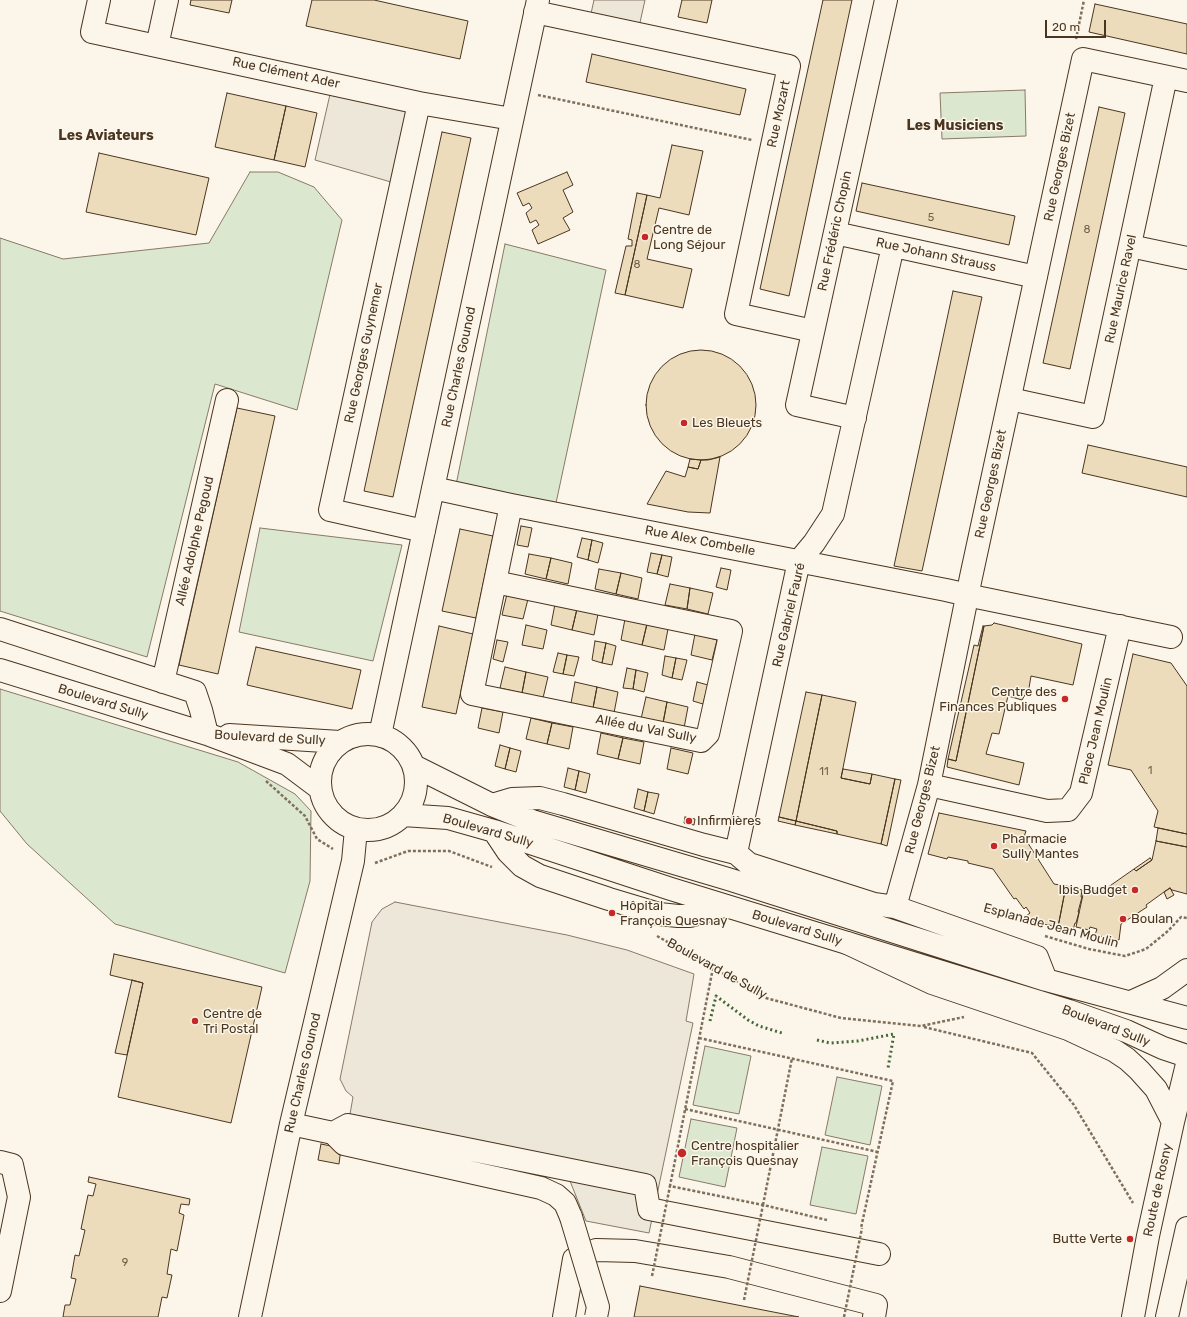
<!DOCTYPE html>
<html>
<head>
<meta charset="utf-8">
<style>
	body { margin:0 }
	#map { position:relative; width:1187px; height:1317px; overflow:hidden; background:#fbf6e9; font-family:Rubik,sans-serif }
	canvas { display:block }
	.scale { position:absolute; left:1045px; top:20px; width:61px; height:18px; box-sizing:border-box; border:2px solid #4a3520; border-top:0; padding-left:5px; font-size:12px; line-height:14px; white-space:nowrap; color:#4a3520; -webkit-text-stroke:3px #fbf6e9; paint-order:stroke }
</style>
</head>
<body>
<div id="map">
<canvas width="1187" height="1317"></canvas>
<div class="scale">20 m</div>
</div>
<script>
const ctx = document.querySelector('canvas').getContext('2d');
ctx.lineJoin = 'round';
function fill(path, color) { ctx.fillStyle = color; ctx.fill(path, 'evenodd'); }
const shape = rows => new Path2D(rows.map(r => 'M' + r).join(''));
function stroke(path, color, width, dash) { ctx.strokeStyle = color; ctx.lineWidth = width; ctx.lineCap = dash ? 'butt' : 'round'; ctx.setLineDash(dash || []); ctx.stroke(path); }
function write(font, color, halo, rows, align = 'center') {
  ctx.font = font + ' Rubik,sans-serif'; ctx.lineWidth = 3; ctx.setLineDash([]); ctx.textBaseline = 'middle'; ctx.strokeStyle = halo; ctx.fillStyle = color; for (const [text, x, y, turn = 0] of rows) {
    ctx.save(); ctx.translate(x, y); ctx.rotate((+turn || 0) * Math.PI / 180); ctx.textAlign = isNaN(turn) ? turn : align; if (halo) ctx.strokeText(text, 0, 0); ctx.fillText(text, 0, 0); ctx.restore();
  }
}
const green = shape([
	[1025,90,1026,136,942,139,940,93,1025,90],
	[250,172,278,172,314,187,342,220,297,410,215,384,147,657,0,611,0,238,63,259,209,243,250,172],
	[505,244,606,270,556,503,456,485,505,244],
	[260,528,402,545,373,661,239,632,260,528],
	[0,689,238,762,295,794,311,811,310,881,285,973,115,924,27,844,0,811,0,689],
	[705,1046,751,1056,739,1114,693,1105,705,1046],
	[837,1077,882,1086,870,1145,825,1135,837,1077],
	[691,1119,737,1128,725,1187,679,1177,691,1119],
	[822,1147,868,1156,856,1214,810,1205,822,1147]
]);
const parking = shape([
	[594,0,645,0,639,27,590,18,594,0],
	[331,90,410,105,391,182,315,160,331,90],
	[395,902,567,935,627,950,694,974,686,1021,693,1023,649,1233,586,1221,562,1161,350,1114,353,1097,346,1091,340,1079,372,922,382,909,395,902]
]);
const building = shape([
	[191,0,232,0,229,13,190,5,191,0],
	[312,0,374,0,468,21,460,59,306,26,312,0],
	[682,0,712,0,707,23,678,17,682,0],
	[823,0,852,0,789,296,760,289,823,0],
	[1095,4,1187,24,1187,54,1089,32,1095,4],
	[592,54,746,89,740,115,586,82,592,54],
	[227,93,286,106,274,160,215,147,227,93],
	[286,106,317,113,305,167,274,160,286,106],
	[1099,107,1125,113,1070,369,1043,363,1099,107],
	[442,132,471,138,393,497,364,491,442,132],
	[672,145,703,151,689,215,659,208,647,259,692,269,683,308,625,295,647,195,660,198,672,145],
	[99,153,209,178,196,235,86,212,99,153],
	[567,172,573,185,563,190,573,212,563,218,570,230,538,244,532,230,539,225,536,220,530,223,526,213,532,208,529,203,523,206,517,193,567,172],
	[862,183,1015,216,1009,245,856,211,862,183],
	[637,193,647,195,625,295,615,293,626,246,632,246,632,240,628,239,637,193],
	[953,291,982,297,922,571,894,566,953,291],
	'646 405a55 55 0 1 1 110 0a55 55 0 1 1-110 0Z',
	[237,408,275,416,218,674,179,665,237,408],
	[1088,445,1187,467,1187,497,1082,473,1088,445],
	[720,457,710,513,688,512,647,504,666,471,685,477,688,467,698,469,701,460,708,460,720,457],
	[690,459,701,460,698,469,688,467,690,459],
	[521,526,532,528,528,547,517,545,521,526],
	[460,529,493,536,476,618,442,611,460,529],
	[582,538,592,540,588,560,577,557,582,538],
	[592,540,603,543,598,563,588,560,592,540],
	[651,553,662,555,657,574,647,572,651,553],
	[529,554,551,558,546,579,525,574,529,554],
	[662,555,672,557,668,577,657,574,662,555],
	[551,558,572,563,568,584,546,579,551,558],
	[721,568,731,570,727,590,716,587,721,568],
	[599,569,621,573,616,594,595,589,599,569],
	[621,573,642,578,638,599,616,594,621,573],
	[670,584,690,588,687,609,665,605,670,584],
	[690,588,713,593,708,614,687,609,690,588],
	[507,594,528,599,523,619,502,615,507,594],
	[555,604,577,609,572,630,551,625,555,604],
	[577,609,598,614,594,635,572,630,577,609],
	[625,619,647,624,642,645,621,640,625,619],
	[994,623,1082,644,1073,685,1031,676,1029,688,1022,700,1008,696,999,734,992,733,986,754,1024,763,1019,785,947,767,948,759,956,761,984,626,992,625,994,623],
	[647,624,668,629,664,650,642,645,647,624],
	[526,625,547,630,543,649,522,645,526,625],
	[439,626,473,634,456,714,422,707,439,626],
	[983,626,984,626,956,761,948,759,972,654,974,645,978,646,983,626],
	[695,634,717,640,712,660,691,655,695,634],
	[497,640,508,642,503,662,493,659,497,640],
	[595,641,606,643,602,663,592,660,595,641],
	[606,643,616,646,612,665,602,663,606,643],
	[256,647,361,670,352,709,247,685,256,647],
	[558,653,567,655,563,674,553,672,558,653],
	[1133,654,1171,663,1187,686,1187,834,1154,827,1158,811,1131,770,1108,765,1133,654],
	[567,655,579,657,574,676,563,674,567,655],
	[665,656,676,658,672,678,662,675,665,656],
	[676,658,687,660,682,680,672,678,676,658],
	[505,667,526,672,522,693,500,688,505,667],
	[627,668,636,670,633,689,623,688,627,668],
	[636,670,648,673,644,692,633,689,636,670],
	[526,672,548,677,543,698,522,693,526,672],
	[575,682,597,687,593,708,571,703,575,682],
	[697,682,708,685,703,704,693,701,697,682],
	[597,687,618,692,614,713,593,708,597,687],
	[806,692,822,695,796,821,779,817,806,692],
	[822,695,856,702,841,778,870,784,872,774,895,779,881,844,837,834,837,831,796,821,822,695],
	[646,697,667,702,663,723,641,719,646,697],
	[667,702,688,707,684,728,663,723,667,702],
	[482,708,503,712,499,733,478,728,482,708],
	[531,718,552,723,547,744,526,739,531,718],
	[552,723,573,727,569,749,547,744,552,723],
	[601,733,623,738,618,759,597,754,601,733],
	[623,738,644,742,640,764,618,759,623,738],
	[500,745,510,748,505,769,495,766,500,745],
	[510,748,521,751,516,772,505,769,510,748],
	[671,748,693,753,688,774,667,769,671,748],
	[568,768,579,771,575,790,564,787,568,768],
	[843,769,872,774,870,784,841,778,843,769],
	[579,771,590,774,586,793,575,790,579,771],
	[895,779,901,780,887,846,881,844,895,779],
	[638,789,648,792,644,811,634,808,638,789],
	[648,792,659,794,654,814,644,811,648,792],
	[939,813,1026,831,1024,837,1054,884,1066,886,1058,927,1029,921,1026,916,1030,913,1026,907,1024,909,1016,898,1014,899,993,869,968,863,968,861,948,857,947,859,928,854,939,813],
	[685,817,695,819,694,825,684,823,685,817],
	[779,817,796,821,795,825,778,821,779,817],
	[796,821,837,831,837,834,795,825,796,821],
	[1158,828,1187,834,1187,847,1156,841,1158,828],
	[1156,841,1187,847,1187,894,1172,890,1170,888,1164,892,1146,905,1147,907,1121,924,1119,940,1095,935,1097,929,1090,927,1089,930,1076,927,1084,890,1105,892,1104,890,1134,869,1136,871,1152,860,1156,841],
	[1150,858,1152,860,1136,871,1134,869,1150,858],
	[1066,886,1082,890,1081,897,1082,897,1078,912,1079,912,1076,923,1075,923,1073,930,1058,927,1066,886],
	[1170,888,1174,895,1167,899,1164,892,1170,888],
	[114,954,262,987,231,1123,118,1097,143,983,110,975,114,954],
	[132,980,143,983,127,1055,115,1053,132,980],
	[321,1144,341,1148,339,1164,318,1160,321,1144],
	[89,1177,190,1199,189,1205,181,1204,179,1213,184,1215,177,1251,171,1249,167,1274,172,1275,167,1298,162,1297,158,1317,63,1317,65,1305,70,1305,76,1279,71,1278,75,1255,79,1256,85,1230,81,1229,88,1195,93,1196,96,1184,88,1182,89,1177],
	[640,1286,799,1317,634,1317,640,1286]
]);
const path = shape([
	[1076,39,1084,0],
	[538,95,752,140],
	[266,781,305,816,317,839,333,849],
	[375,863,408,851,449,851,492,867],
	[657,936,766,998,841,1018,921,1026,964,1017],
	[1045,936,1089,949,1125,956,1146,949,1168,931,1181,917,1187,918],
	[713,968,670,1186,763,1205,827,1220],
	[924,1027,1032,1053,1074,1105,1133,1203],
	[699,1038,893,1081,861,1228],
	[685,1109,878,1152],
	[763,1205,792,1058]
]);
const minor = shape([
	[99,0,92,32,419,103,512,119],
	[535,12,789,66,736,314,813,331],
	[157,46,167,0],
	[419,103,330,510,424,531],
	[835,233,1036,277],
	[1130,246,1187,258],
	[1010,399,1093,417,1166,77],
	[855,418,797,405,886,0],
	[433,488,511,505,946,590,981,598,1171,637],
	[495,582,731,631,708,734,701,741,472,694,495,582,511,505],
	[0,629,195,692,201,710,207,734],
	[0,670,207,734,287,764,319,788],
	[163,682,227,400],
	'320 782a48 48 0 1 1 96 0a48 48 0 1 1-96 0Z',
	[229,735,340,742],
	[380,735,538,0],
	[414,766,492,805,532,821,728,879,1046,980,1187,1018],
	[929,785,1047,811,1068,810,1081,793,1120,626],
	[492,805,512,799,540,798,563,804,704,845,736,853,749,864,874,904,895,907,1037,957,1046,980],
	[403,815,448,818,494,831,671,889,1069,1011,1126,1031,1163,1048,1187,1056],
	[494,831,508,852,522,866,540,876,609,899,659,914,678,916,690,916,724,906],
	[736,853,799,561,814,543,833,514,893,246],
	[895,907,929,785,971,577,1083,59,1187,81],
	[1131,1002,1162,988,1187,970],
	[291,1124,333,1133,348,1125,645,1185,649,1209,879,1254],
	[333,1133,344,1144,541,1188,556,1195,565,1203,571,1217],
	[0,1162,12,1165,19,1197,0,1291],
	[250,1317,291,1124,353,861,356,829],
	[564,1317,574,1259,596,1250,635,1251,729,1267,876,1305,874,1317]
]);
const major = shape([
	[847,943,932,983,1068,1029,1115,1051,1127,1059,1139,1070,1156,1089,1173,1122],
	[1133,1317,1148,1236,1173,1122,1187,1064],
	[1167,1317,1187,1228]
]);
const pathBridge = shape([
	[652,1276,670,1186],
	[744,1300,763,1205],
	[844,1317,862,1228]
]);
const minorBridge = shape([
	[571,1217,598,1307,596,1317]
]);
const hedge = shape([
	[710,1021,716,996,748,1020,759,1026,782,1033],
	[817,1040,830,1043,858,1041,894,1034,888,1068]
]);
const markers = [
	[645,237,4,"#c62828"],
	[684,423,4,"#c62828"],
	[1065,699,4,"#c62828"],
	[689,821,4,"#c62828"],
	[994,846,4,"#c62828"],
	[1135,890,4,"#c62828"],
	[612,913,4,"#c62828"],
	[1123,919,4,"#c62828"],
	[195,1021,4,"#c62828"],
	[682,1153,5,"#c62828"],
	[1130,1239,4,"#c62828"]
];
const numberNames = [
	["5",931,218],
	["8",1087,230],
	["8",637,265],
	["1",1150,771],
	["11",824,772],
	["9",125,1263]
];
const streetNames = [
	["Rue Clément Ader",286,73,12],
	["Rue Mozart",779,114,-78],
	["Rue Georges Bizet",1060,167,-78],
	["Rue Frédéric Chopin",835,231,-78],
	["Rue Johann Strauss",936,255,12],
	["Rue Maurice Ravel",1121,289,-78],
	["Rue Georges Guynemer",364,353,-78],
	["Rue Charles Gounod",459,367,-78],
	["Rue Georges Bizet",991,484,-78],
	["Allée Adolphe Pegoud",195,541,-77],
	["Rue Alex Combelle",700,541,11],
	["Rue Gabriel Fauré",789,615,-77],
	["Boulevard Sully",103,702,17],
	["Allée du Val Sully",646,729,11],
	["Place Jean Moulin",1096,731,-77],
	["Boulevard de Sully",270,738,3],
	["Rue Georges Bizet",923,800,-76],
	["Boulevard Sully",488,831,16],
	["Esplanade Jean Moulin",1051,926,15],
	["Boulevard Sully",797,928,17],
	["Boulevard de Sully",717,969,29],
	["Boulevard Sully",1106,1026,21],
	["Rue Charles Gounod",303,1073,-77],
	["Route de Rosny",1158,1190,-78]
];
const poiNames = [
	["Centre de",653,230],
	["Long Séjour",653,245],
	["Les Bleuets",692,423],
	["Centre des",1057,692,"right"],
	["Finances Publiques",1057,707,"right"],
	["Infirmières",697,821],
	["Pharmacie",1002,839],
	["Sully Mantes",1002,854],
	["Ibis Budget",1127,890,"right"],
	["Hôpital",620,906],
	["François Quesnay",620,921],
	["Boulan",1131,919],
	["Centre de",203,1014],
	["Tri Postal",203,1029],
	["Centre hospitalier",691,1146],
	["François Quesnay",691,1161],
	["Butte Verte",1122,1239,"right"]
];
const neighbourhoodNames = [
	["Les Musiciens",955,126],
	["Les Aviateurs",106,136]
];
fill(green, '#dce7d0');
stroke(green, '#887966', 1);
fill(parking, '#ede7d9');
stroke(parking, '#887966', 1);
fill(building, '#ecdcbc');
stroke(building, '#4a3520', 1);
stroke(minor, '#4a3520', 24);
stroke(major, '#4a3520', 24);
stroke(path, '#7f6f5c', 2.5, [3, 2]);
stroke(minor, '#fbf6e9', 22);
stroke(major, '#fbf6e9', 22);
stroke(minorBridge, '#4a3520', 24, []);
stroke(pathBridge, '#7f6f5c', 2.5, [3, 2]);
stroke(minorBridge, '#fbf6e9', 22);
stroke(hedge, '#436837', 3, [2, 3]);
for (const [x, y, r, color] of markers) { const dot = new Path2D(); dot.arc(x, y, r, 0, 2 * Math.PI); ctx.fillStyle = color; ctx.fill(dot); stroke(dot, '#fbf6e9', 1.5); }
write('11px', '#725f47', null, numberNames);
write('13px', '#4a3520', '#fbf6e9', streetNames);
write('13px', '#4a3520', '#fbf6e9', poiNames, 'left');
write('bold 14px', '#4a3520', '#fbf6e9', neighbourhoodNames);
</script>
</body>
</html>
